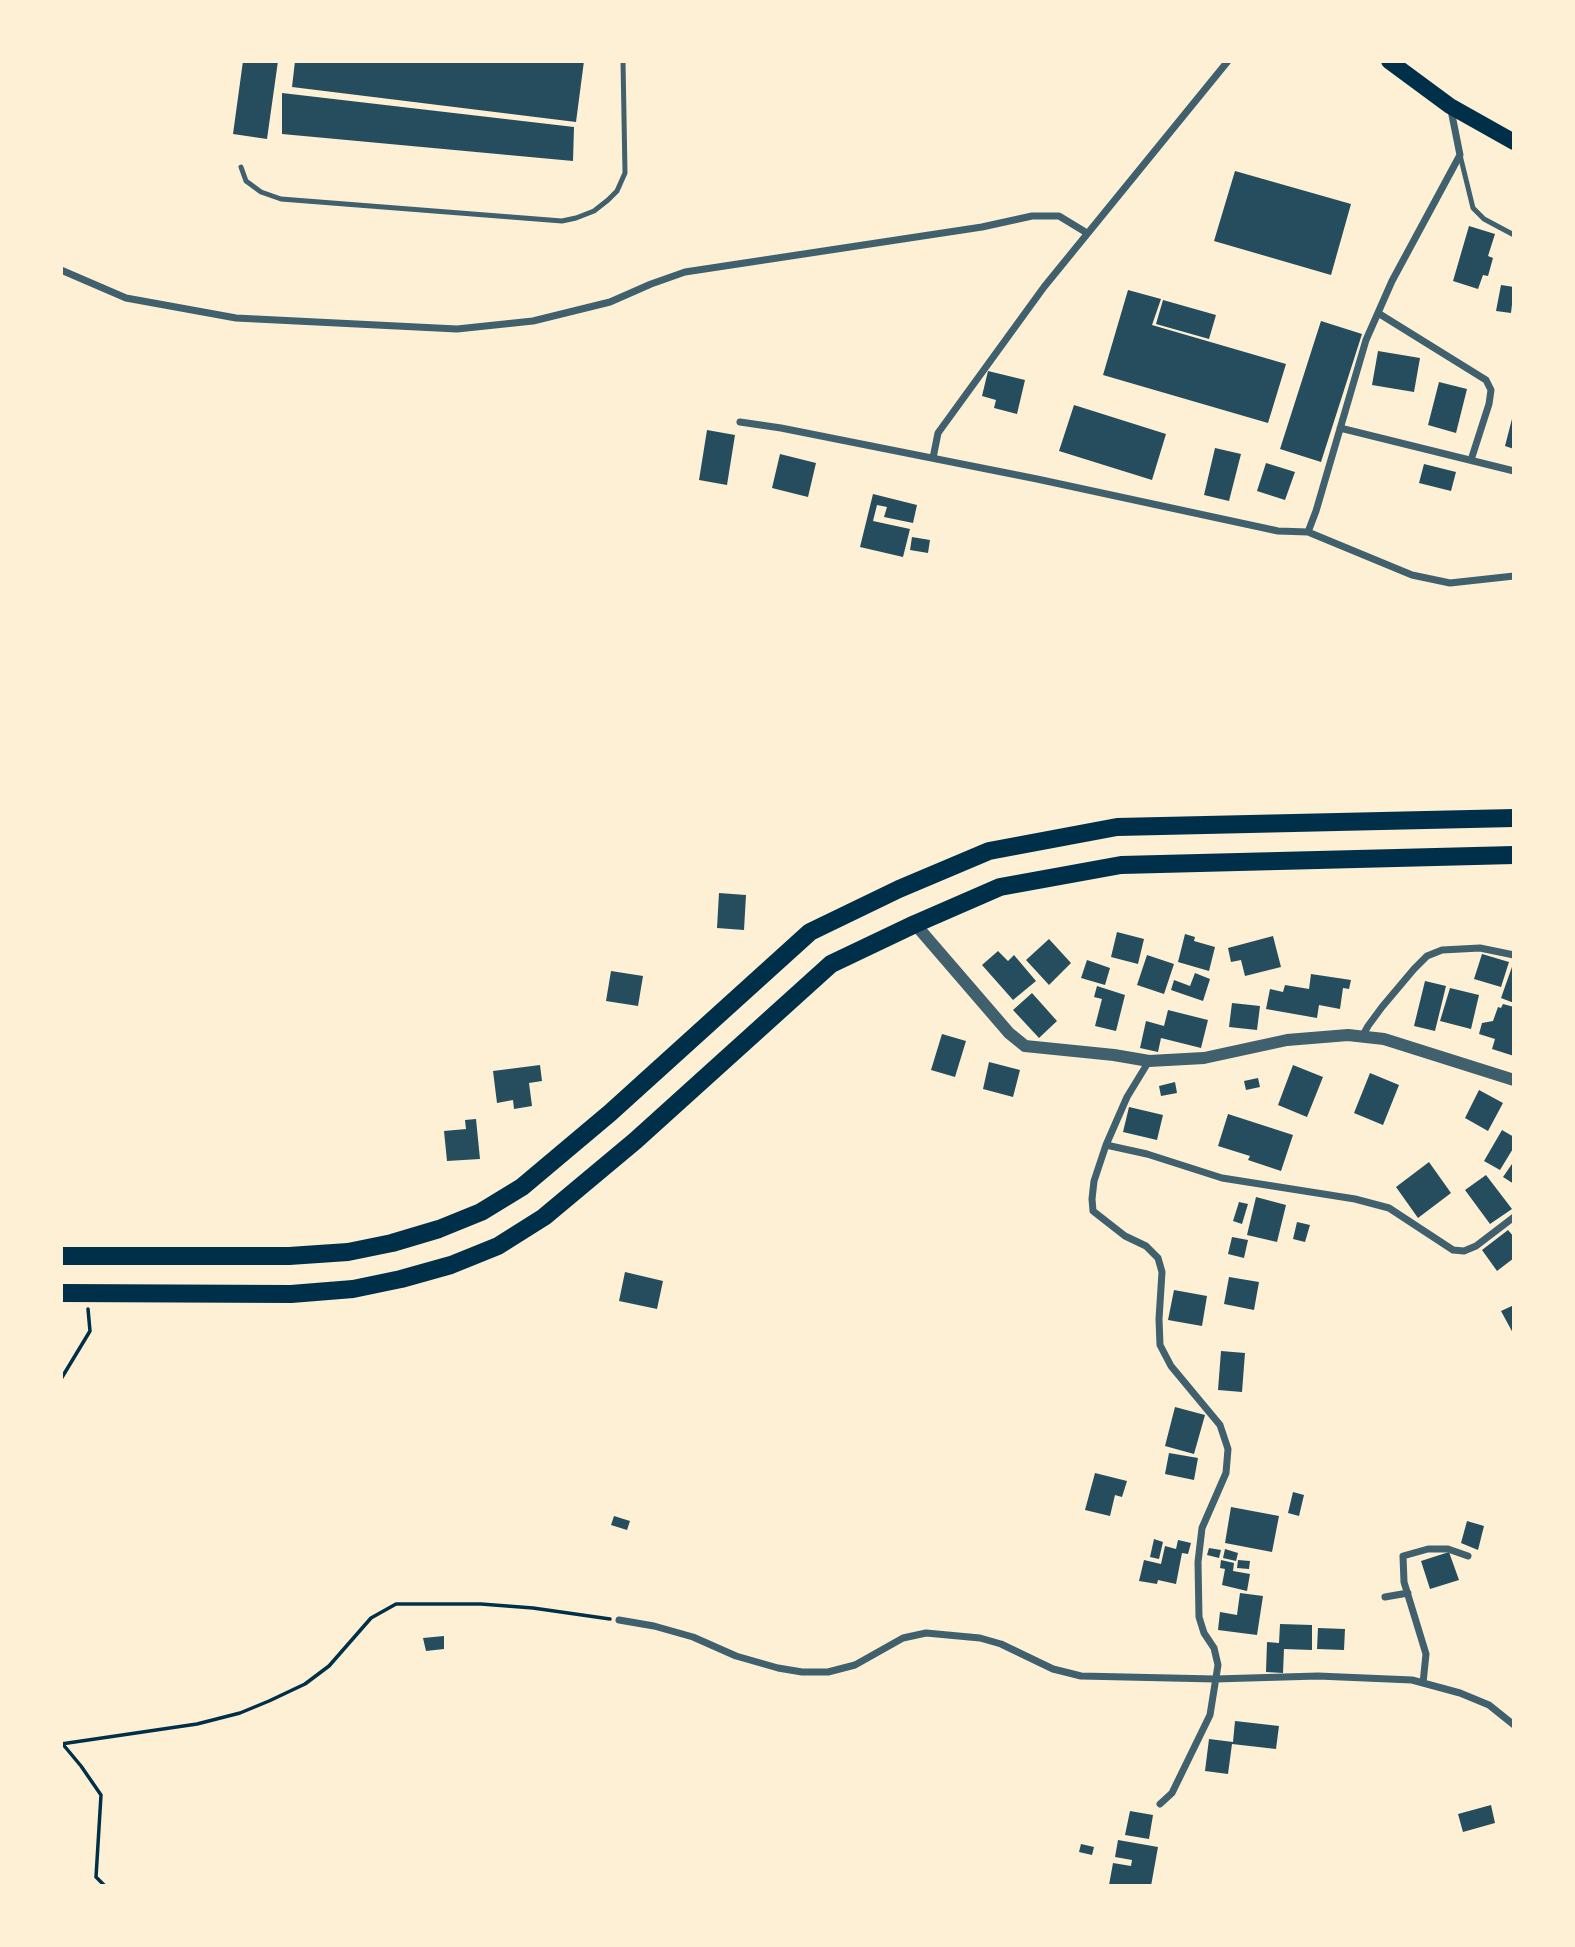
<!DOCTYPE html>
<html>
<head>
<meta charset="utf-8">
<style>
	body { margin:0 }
	#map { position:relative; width:1575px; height:1947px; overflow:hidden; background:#fdf0d5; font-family:Cabin,sans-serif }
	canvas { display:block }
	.frame { position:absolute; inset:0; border:63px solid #fdf0d5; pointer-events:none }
</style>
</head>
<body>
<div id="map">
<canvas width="1575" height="1947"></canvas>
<div class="frame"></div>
</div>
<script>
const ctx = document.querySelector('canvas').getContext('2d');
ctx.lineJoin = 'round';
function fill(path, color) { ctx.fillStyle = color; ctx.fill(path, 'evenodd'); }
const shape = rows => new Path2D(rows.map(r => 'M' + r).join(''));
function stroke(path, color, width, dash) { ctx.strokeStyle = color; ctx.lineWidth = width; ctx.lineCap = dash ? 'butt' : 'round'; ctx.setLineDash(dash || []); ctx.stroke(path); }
const building = shape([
	[243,61,278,61,267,139,233,134],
	[295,61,584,61,576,122,292,87],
	[282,93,574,127,573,161,282,134],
	[1235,171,1351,204,1331,275,1214,241],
	[1469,226,1495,234,1488,256,1493,258,1488,276,1483,275,1478,289,1453,281],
	[1501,285,1514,287,1511,313,1496,311],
	[1128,290,1161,299,1152,325,1286,364,1268,423,1103,375],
	[1163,300,1216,315,1209,339,1156,324],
	[1321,321,1362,334,1321,462,1280,449],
	[1378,351,1420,358,1414,392,1372,385],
	[988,371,1025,380,1017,414,994,408,996,400,982,396],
	[1439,382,1467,389,1456,433,1428,425],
	[1074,405,1166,434,1152,480,1059,451],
	[1513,415,1514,415,1514,449,1505,446],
	[707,430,735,435,727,485,699,480],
	[1215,448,1241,454,1229,501,1204,495],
	[780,454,816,463,808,497,772,488],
	[1266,463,1295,472,1285,500,1257,491],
	[1424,464,1456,472,1451,491,1419,483],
	[873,494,917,505,913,523,884,517,887,507,877,505,873,521,910,529,903,557,860,547],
	[912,537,930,540,928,553,910,550],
	[719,893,746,895,744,930,717,928],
	[1117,932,1144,939,1138,964,1111,957],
	[1185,934,1195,937,1194,941,1215,947,1209,971,1178,962],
	[1273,936,1281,967,1245,976,1241,960,1231,962,1228,948],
	[1049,939,1071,963,1049,985,1026,960],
	[998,951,1008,961,1014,955,1036,981,1013,1000,982,965],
	[1482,954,1509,962,1501,987,1474,979],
	[1147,955,1174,964,1164,994,1137,985],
	[1087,960,1110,968,1105,985,1081,978],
	[1513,964,1514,964,1514,1003,1501,998],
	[611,971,643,976,638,1006,606,1001],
	[1195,973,1210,979,1203,1001,1171,990,1174,980,1190,986],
	[1311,974,1351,980,1349,989,1343,988,1340,1009,1319,1005,1317,1018,1266,1009,1270,989,1283,992,1285,985,1309,989],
	[1425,981,1446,986,1435,1031,1414,1026],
	[1097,986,1125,995,1116,1031,1095,1026,1102,999,1094,997],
	[1450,988,1479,995,1471,1029,1440,1021],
	[1032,993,1057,1021,1039,1038,1013,1010],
	[1232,1003,1260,1006,1257,1030,1229,1027],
	[1503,1004,1514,1007,1514,1056,1492,1049,1495,1039,1479,1034,1482,1023,1493,1021,1498,1007,1501,1008],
	[1168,1010,1208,1020,1201,1048,1161,1038,1158,1052,1140,1048,1146,1021,1164,1026],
	[942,1034,966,1041,955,1077,931,1070],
	[989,1062,1020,1070,1013,1097,983,1089],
	[540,1065,542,1081,529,1083,532,1106,514,1109,513,1100,497,1103,493,1071],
	[1293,1065,1323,1077,1307,1117,1278,1105],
	[1370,1073,1399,1085,1383,1125,1354,1113],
	[1258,1078,1260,1087,1246,1090,1244,1081],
	[1175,1082,1177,1093,1161,1096,1159,1086],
	[1479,1090,1503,1103,1488,1131,1465,1118],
	[1129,1107,1163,1115,1157,1140,1123,1132],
	[1228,1114,1293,1135,1281,1171,1248,1160,1250,1156,1218,1146],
	[476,1119,480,1159,447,1161,444,1131,466,1129,465,1120],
	[1502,1130,1514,1137,1514,1147,1500,1170,1484,1161],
	[1514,1161,1514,1184,1503,1177],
	[1429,1162,1451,1193,1418,1218,1396,1187],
	[1486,1175,1512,1209,1490,1224,1465,1190],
	[1256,1197,1286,1205,1277,1242,1247,1235],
	[1239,1202,1248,1204,1242,1224,1233,1221],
	[1297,1222,1310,1225,1305,1242,1293,1239],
	[1508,1230,1514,1237,1514,1258,1497,1271,1482,1250],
	[1232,1237,1248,1240,1244,1258,1228,1254],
	[625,1272,663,1281,657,1309,619,1301],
	[1229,1277,1259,1282,1254,1310,1224,1304],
	[1174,1290,1207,1296,1202,1326,1168,1320],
	[1514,1305,1514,1335,1501,1311],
	[1221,1351,1245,1353,1242,1392,1218,1390],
	[1175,1407,1205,1415,1194,1454,1165,1446],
	[1169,1453,1198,1458,1194,1480,1165,1474],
	[1095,1473,1127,1481,1122,1497,1115,1495,1110,1516,1085,1510],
	[1293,1492,1304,1495,1299,1516,1288,1513],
	[1231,1507,1279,1516,1272,1552,1225,1543],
	[614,1516,630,1521,627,1530,611,1525],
	[1467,1521,1484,1526,1478,1550,1461,1543],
	[1154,1539,1163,1542,1159,1559,1150,1557],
	[1178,1540,1191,1543,1188,1554,1182,1553,1176,1584,1158,1580,1157,1584,1139,1581,1144,1560,1161,1564,1165,1546,1176,1549],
	[1209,1548,1221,1550,1219,1558,1207,1555],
	[1225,1549,1238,1553,1236,1561,1223,1558],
	[1449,1552,1459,1580,1430,1589,1421,1561],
	[1221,1560,1234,1563,1233,1571,1250,1574,1247,1591,1222,1585,1225,1569,1220,1568],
	[1238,1560,1250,1561,1249,1569,1237,1568],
	[1240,1593,1263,1596,1257,1635,1218,1630,1220,1612,1237,1615],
	[1280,1624,1312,1625,1312,1650,1284,1649,1283,1673,1266,1672,1267,1642,1279,1643],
	[1318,1628,1345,1629,1344,1650,1317,1649],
	[444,1636,444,1649,426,1651,423,1638],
	[1235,1721,1279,1726,1276,1749,1232,1744,1228,1774,1205,1771,1209,1739,1233,1742],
	[1491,1805,1495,1823,1463,1832,1458,1814],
	[1130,1811,1153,1815,1149,1839,1125,1835],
	[1118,1840,1158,1847,1151,1886,1109,1885,1113,1863,1131,1866,1132,1860,1115,1857],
	[1081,1844,1094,1847,1092,1855,1079,1852]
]);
const path = shape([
	[61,1379,90,1331,88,1309],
	[61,1742,81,1766,101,1795,96,1877,105,1886],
	[61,1744,197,1724,240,1713,269,1701,305,1684,329,1666,371,1618,396,1604,481,1604,533,1608,610,1619]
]);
const service = shape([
	[1460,155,1473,208,1484,219,1514,235],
	[241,167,246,181,261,192,281,199,562,221,576,218,594,211,608,200,617,191,625,173,623,61]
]);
const minor = shape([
	[61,270,126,298,236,318,457,329,533,321,610,302,651,284,685,272,982,227,1032,216,1059,216,1087,233],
	[1378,313,1486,380,1491,390,1489,404,1471,460],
	[740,422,781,428,1037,479,1278,531,1308,532,1316,511,1366,340,1392,281,1460,155,1451,110],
	[1340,428,1514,471],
	[933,458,938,433,1044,287,1228,61],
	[1308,532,1412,575,1450,583,1514,576],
	[1362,1037,1368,1026,1382,1007,1414,969,1427,956,1442,950,1480,948,1514,955],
	[1149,1061,1127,1097,1106,1145,1094,1181,1092,1199,1093,1211,1125,1236,1146,1246,1158,1258,1162,1272,1159,1319,1160,1345,1171,1366,1220,1425,1228,1449,1226,1473,1202,1528,1198,1562,1199,1617,1204,1633,1214,1648,1218,1665,1210,1715,1172,1793,1160,1804],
	[1106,1145,1147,1154,1222,1178,1355,1199,1389,1208,1453,1250,1464,1251,1476,1246,1514,1217],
	[1385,1597,1408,1593],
	[619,1620,654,1626,693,1637,736,1656,778,1668,802,1672,828,1672,855,1665,903,1638,926,1633,980,1638,1001,1644,1053,1669,1081,1676,1215,1679,1318,1676,1412,1680,1460,1693,1489,1705,1514,1725],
	[1423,1683,1426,1654,1404,1582,1403,1556,1428,1549,1448,1549,1468,1556]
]);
const tertiary = shape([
	[915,924,1009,1033,1025,1046,1114,1055,1149,1061,1204,1058,1287,1040,1348,1035,1384,1039,1514,1080]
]);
const primary = shape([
	[1389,61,1450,106,1514,142]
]);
const trunk = shape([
	[61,1256,289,1256,348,1252,392,1243,439,1229,481,1212,522,1187,610,1113,810,932,899,889,989,851,1117,827,1514,818],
	[61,1293,291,1294,353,1289,401,1279,451,1265,498,1246,544,1217,635,1141,831,964,915,924,1000,887,1121,865,1514,855]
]);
fill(building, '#264d5e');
stroke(path, '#003049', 3.5);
stroke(service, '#3f606c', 5);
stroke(minor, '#3f606c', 7);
stroke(tertiary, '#3f606c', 12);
stroke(primary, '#003049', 16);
stroke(trunk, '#003049', 18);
</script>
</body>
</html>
